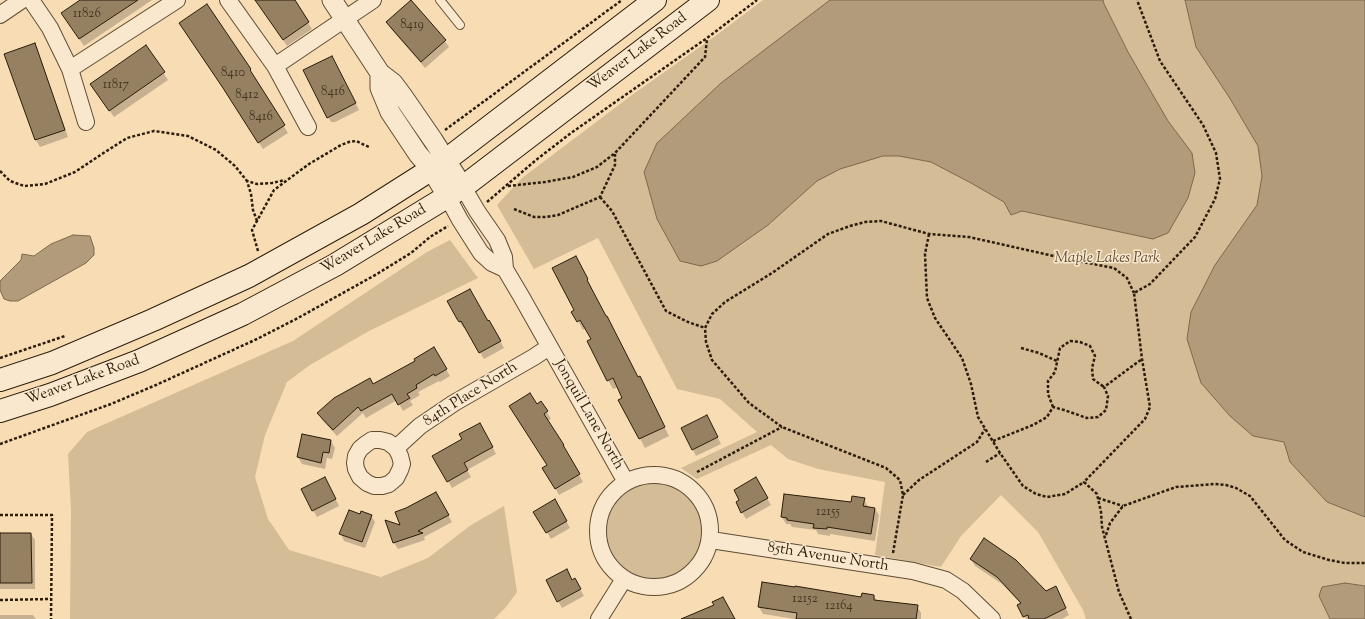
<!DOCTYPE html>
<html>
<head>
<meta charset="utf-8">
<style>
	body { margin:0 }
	canvas { display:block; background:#f7dcb4 }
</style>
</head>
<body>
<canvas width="1365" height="619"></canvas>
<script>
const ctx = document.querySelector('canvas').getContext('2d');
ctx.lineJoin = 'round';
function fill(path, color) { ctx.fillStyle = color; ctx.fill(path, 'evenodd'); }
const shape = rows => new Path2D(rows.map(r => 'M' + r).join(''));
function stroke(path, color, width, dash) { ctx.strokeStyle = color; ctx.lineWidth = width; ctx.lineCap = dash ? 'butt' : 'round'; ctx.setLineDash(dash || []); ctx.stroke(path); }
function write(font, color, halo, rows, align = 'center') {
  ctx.font = font + ' "Sorts Mill Goudy",serif'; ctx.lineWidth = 3; ctx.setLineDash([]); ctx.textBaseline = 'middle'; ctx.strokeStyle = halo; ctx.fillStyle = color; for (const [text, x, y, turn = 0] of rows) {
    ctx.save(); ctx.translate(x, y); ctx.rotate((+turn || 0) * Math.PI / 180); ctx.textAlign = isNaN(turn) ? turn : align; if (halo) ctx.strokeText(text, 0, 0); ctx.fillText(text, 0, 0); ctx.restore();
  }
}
const green = shape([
	[763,0,1365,0,1365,619,1086,619,1083,610,1038,532,1001,495,961,536,941,567,875,555,885,482,818,469,788,459,771,445,697,479,681,468,757,432,720,399,677,389,598,238,534,269,497,205,522,178,632,95,714,37],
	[450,240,478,278,369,331,310,365,287,382,265,435,255,477,268,519,289,550,381,577,428,558,471,525,504,506,517,592,506,607,494,619,70,619,71,510,68,454,87,432,293,341,427,252],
	'606 532a49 49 0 1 1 98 0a49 49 0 1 1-98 0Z'
]);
const water = shape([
	[830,0,1103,0,1104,4,1128,52,1168,121,1192,153,1195,173,1188,198,1168,233,1153,239,1022,211,1011,215,1004,202,971,183,931,162,899,156,883,156,840,169,817,181,768,225,717,261,701,266,680,261,657,219,644,172,657,143,721,83,830,0],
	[1185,0,1365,0,1365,517,1327,502,1290,462,1284,442,1253,436,1230,416,1201,383,1187,339,1191,312,1215,265,1257,205,1262,176,1258,146,1229,97,1196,47,1185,0],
	[73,235,90,236,94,248,94,255,86,263,18,301,10,301,4,299,0,290,0,281,21,260,22,254,34,256,51,244,73,235],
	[1345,583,1365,586,1365,619,1330,619,1319,596,1322,587,1345,583]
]);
const shadow = shape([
	[82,0,152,0,84,46,69,23],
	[256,0,293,0,312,29,287,46],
	[207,6,250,70,254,77,253,77,288,133,263,149,184,30],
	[387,23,445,41,449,47,425,68,391,29],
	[35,44,38,51,68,137,40,147,36,140,6,55],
	[146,47,168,80,114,117,96,91],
	[332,57,359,110,335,122,331,122,327,115],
	[581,266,592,289,591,290,638,378,644,386,669,436,645,448,620,400,624,399,618,387,613,389,608,380,592,340,586,328,583,330,578,321,576,310],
	[449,302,488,322,489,322,504,348,484,359,465,327,464,328,462,326],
	[434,349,450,376,440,382,439,381,418,392,420,395,410,401,413,405,403,411,397,400,366,418,363,413,337,436,322,420,318,413,373,385,416,361],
	[541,402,551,419,547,421,583,482,559,495,544,468,548,466,537,405],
	[710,423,721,444,696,456,693,450],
	[484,431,496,454,467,470,471,477,452,488,434,456],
	[302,435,331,441,335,448,332,459,327,458,325,469,302,464,298,457],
	[325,478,339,506,317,517,313,510],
	[756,479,771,505,746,519,737,503,740,501],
	[436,493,452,522,424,537,425,540,398,549,394,543,387,521,401,526,406,509],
	[864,499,868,507,875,509,879,515,875,541,830,534,830,536,818,534,816,530,792,527,790,524,786,524,782,517,852,503],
	[555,500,570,528,551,539,535,512],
	[360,515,371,516,375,522,365,548,344,541,341,534],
	[0,534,31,534,35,540,35,589,0,589],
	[971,559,1046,592,1059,594,1069,615,1062,619,1026,619,1019,605,1021,604,1002,584,975,566],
	[575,580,584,596,562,608,547,581,572,581],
	[763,583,862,598,874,596,877,601,917,606,921,613,921,619,795,619,763,614,759,607],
	[0,615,33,615,36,619,0,619]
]);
const building = shape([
	[80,0,138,0,79,39,61,13,80,0],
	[255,0,295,0,309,22,283,40,255,0],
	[411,0,446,40,421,62,386,22,411,0],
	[207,4,251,69,250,70,285,125,258,143,223,88,179,23,207,4],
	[35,43,65,130,35,140,4,54,35,43],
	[146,45,165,72,109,111,90,84,146,45],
	[332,56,356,103,327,118,303,70,332,56],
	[576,256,588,279,587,280,606,316,607,316,638,377,640,376,665,427,639,439,618,400,622,398,613,378,607,381,587,341,591,339,580,320,577,322,571,312,574,310,552,268,576,256],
	[470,289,488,321,489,320,501,341,479,353,461,321,459,322,457,319,447,301,470,289],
	[434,347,447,369,435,376,434,374,416,385,417,388,407,394,410,398,398,405,392,394,361,411,358,407,333,430,317,413,334,398,370,378,373,384,415,361,414,359,434,347],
	[530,393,537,404,541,401,548,411,544,414,564,445,563,445,580,474,555,489,542,468,547,465,509,406,530,393],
	[707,415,718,437,692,450,681,428,707,415],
	[480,423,493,447,464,463,468,470,447,482,432,456,462,439,459,434,480,423],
	[302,434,331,440,329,453,323,452,321,463,297,457,302,434],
	[325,477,336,499,312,511,301,489,325,477],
	[756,477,768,498,741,513,736,502,739,500,734,490,756,477],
	[436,492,449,515,418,531,423,533,393,543,385,520,400,525,395,512,406,508,436,492],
	[784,494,851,502,852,496,865,498,863,506,875,508,871,534,827,527,827,529,813,528,814,524,787,520,787,518,781,517,784,494],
	[555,499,567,521,546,533,533,512,555,499],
	[349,510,360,514,361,511,372,515,362,542,339,534,349,510],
	[0,533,31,533,32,583,0,583,0,533],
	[984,538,1016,560,1046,591,1056,586,1066,608,1044,619,1029,619,1028,615,1023,617,1017,605,1021,603,997,577,970,559,984,538],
	[567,569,572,580,575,578,581,589,557,602,546,580,567,569],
	[762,582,795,587,795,586,861,597,862,593,874,595,874,600,918,605,916,619,796,619,797,613,758,607,762,582],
	[723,597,735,619,681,619,714,605,712,602,723,597]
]);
const path = shape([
	[445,130,622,0],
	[0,171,10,181,24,186,45,184,75,172,102,154,127,138,154,131,188,136,216,150,235,166,247,181],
	[508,186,545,182,573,177,597,167,615,153,705,57,707,39],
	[600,197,612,211,666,311,688,322,705,328],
	[487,202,536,160,571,133,707,38,757,0],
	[514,209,534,217,546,217,558,215,600,197,615,165,615,154],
	[257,221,253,210,251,194,247,181,257,184,272,183,285,180],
	[929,234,925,254,927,298,935,318,962,358,971,384,978,417,1000,453,1023,486,1036,494,1047,497,1065,494,1084,482],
	[258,251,252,230,274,190,309,164,341,145,349,142,356,141,369,147],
	[1021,348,1039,353,1057,361],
	[0,358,65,336],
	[1053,407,1048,394,1048,381,1055,372,1060,348,1070,341,1080,342,1090,346,1095,356,1092,368,1093,379,1104,387],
	[993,441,1033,425,1047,417,1053,407,1064,410,1087,418,1098,417,1106,410,1108,396,1104,387,1142,359],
	[0,444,111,404,156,385,257,339,298,318,377,274,411,253,430,237,448,226],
	[986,462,1000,453],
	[697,472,782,427],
	[903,495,919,480,977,442,985,429],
	[1098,498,1123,506],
	[0,515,52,515,51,619],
	[1106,535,1110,523,1123,506,1176,487,1215,484,1226,485,1236,488,1250,496,1285,540,1303,552,1329,560,1345,563,1365,563],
	[893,553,903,495,900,480,886,468,782,427,749,403,712,360,706,342,705,328,712,314,725,302,772,273,828,234,850,226,865,222,881,221,929,234,969,237,1067,259,1114,268,1127,278,1134,293],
	[0,600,51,599],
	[1131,619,1119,592,1102,527,1101,512,1097,494,1084,482,1145,419,1150,407,1142,359,1134,293,1150,284,1195,237,1215,199,1220,179,1216,153,1203,125,1160,61,1137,0]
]);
const service = shape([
	[440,0,460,25]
]);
const minor = shape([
	[31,0,50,28,70,69,86,122],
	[228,0,275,66,308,127],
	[0,15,22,0],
	[275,66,373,0],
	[70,69,177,0],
	[463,187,477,211,497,240,504,257,505,269,521,296,626,482],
	[447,196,460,220,481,253,492,263,505,269],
	[396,448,400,456,402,464,400,470,396,478,389,484,382,486,374,486,367,483,360,477,356,469,355,463,356,456,360,449,366,444,372,440,380,440,388,442,396,448,420,426,454,403,534,357,549,347],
	'598 531a56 56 0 1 1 112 0a56 56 0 1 1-112 0Z',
	[711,540,913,571,946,580,963,591,992,619],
	[599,619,624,579]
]);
const tertiary = shape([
	[332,0,380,73,393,83,402,95,433,140,463,187],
	[380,73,380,88,390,112,418,154,431,169,447,196]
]);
const secondary = shape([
	[0,380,52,363,153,320,249,276,361,214,446,160,655,0],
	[0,411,50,395,139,361,243,314,335,265,463,187,708,0]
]);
const numberNames = [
	["11826",87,15],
	["8419",412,26],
	["8410",233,74],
	["11817",116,86],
	["8416",333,93],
	["8412",247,96],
	["8416",261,118],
	["12155",828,513],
	["12152",805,600],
	["12164",839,607]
];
const streetNames = [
	["Weaver Lake Road",638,53,-37],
	["Weaver Lake Road",374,240,-31],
	["Weaver Lake Road",83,381,-20],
	["84th Place North",471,395,-32],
	["Jonquil Lane North",588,415,60],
	["85th Avenue North",828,558,9]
];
const parkNames = [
	["Maple Lakes Park",1107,259]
];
fill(green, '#d4bc97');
fill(water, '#b29b7a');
stroke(water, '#7c694d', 1);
fill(shadow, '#0003');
fill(building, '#958062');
stroke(building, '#2b1d0a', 1);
stroke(service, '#5e4d34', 10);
stroke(minor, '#5e4d34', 18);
stroke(tertiary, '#5e4d34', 21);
stroke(secondary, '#2b1d0a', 24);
stroke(path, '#2b1d0a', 2.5, [3, 2]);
stroke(service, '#fae8ce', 8);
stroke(minor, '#fae8ce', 16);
stroke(tertiary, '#fae8ce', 19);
stroke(secondary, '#fae8ce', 22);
write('13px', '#463620', null, numberNames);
write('15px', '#2b1d0a', '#fae8ce', streetNames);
write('italic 15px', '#5e4d34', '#fae8ce', parkNames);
</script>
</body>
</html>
